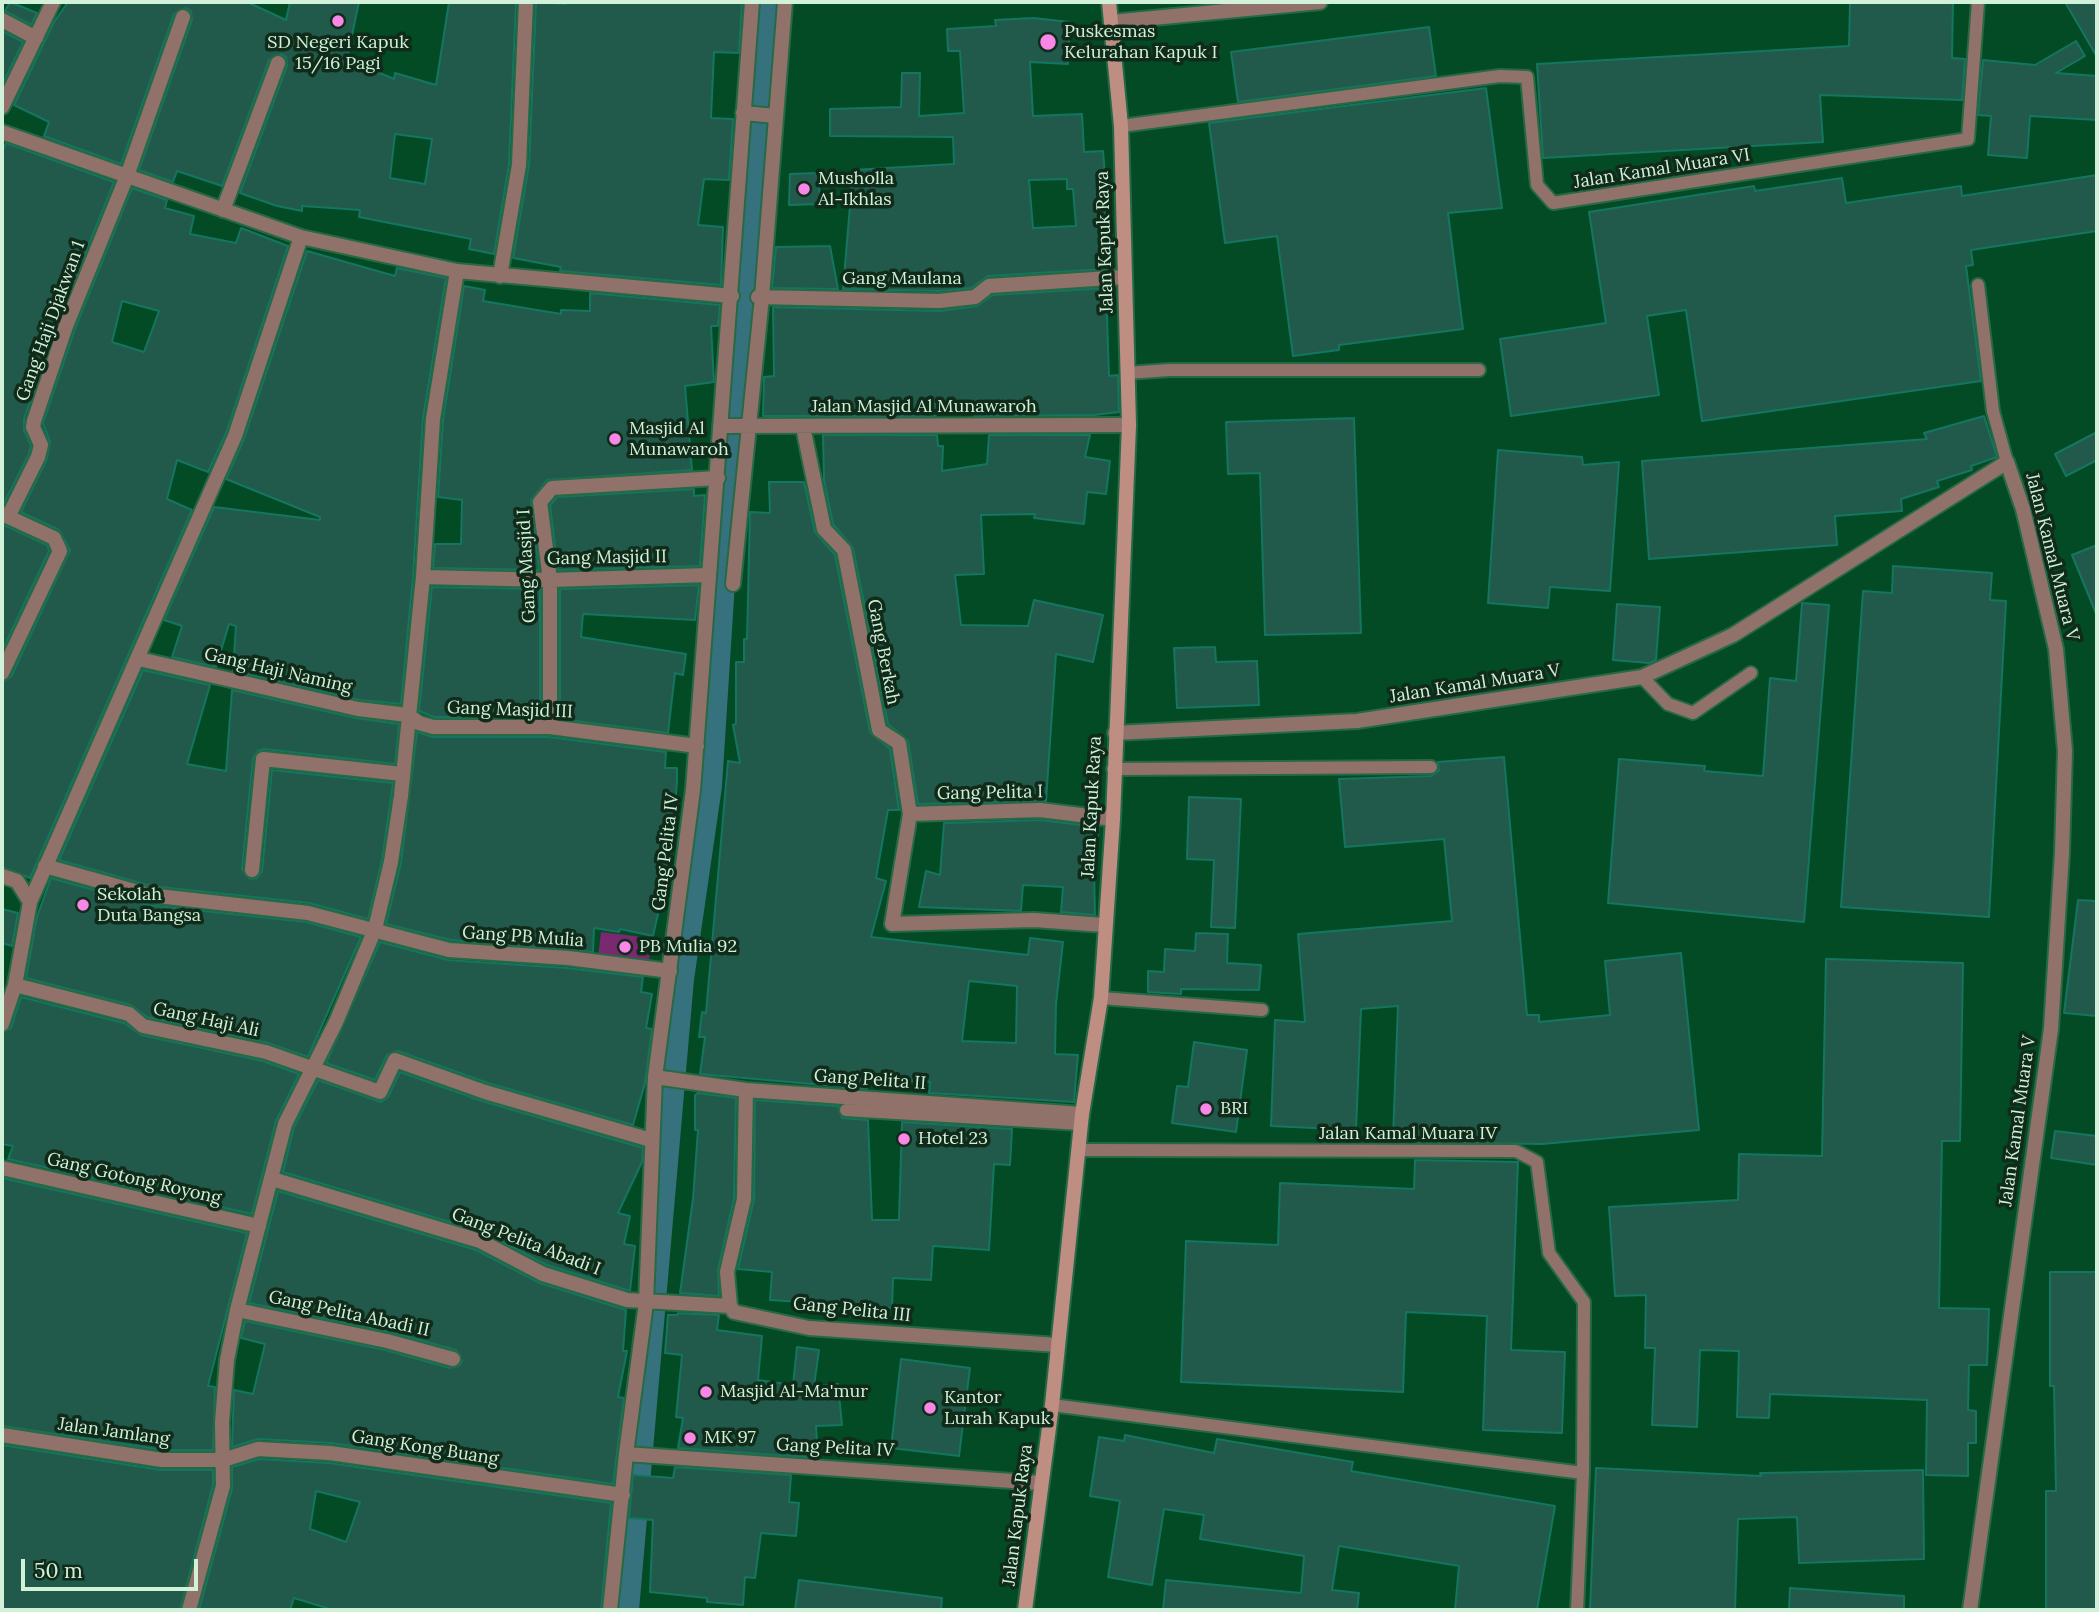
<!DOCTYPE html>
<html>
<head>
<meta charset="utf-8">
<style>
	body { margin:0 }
	#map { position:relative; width:2099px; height:1612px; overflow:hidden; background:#024b25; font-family:Lora,serif }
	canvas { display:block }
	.frame { position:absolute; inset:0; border:4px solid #d2f1d9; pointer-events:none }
	.scale { position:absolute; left:21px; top:1559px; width:177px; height:32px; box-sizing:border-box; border:4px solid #d2f1d9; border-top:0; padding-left:9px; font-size:21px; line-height:24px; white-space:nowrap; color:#d2f1d9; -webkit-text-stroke:5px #112b1a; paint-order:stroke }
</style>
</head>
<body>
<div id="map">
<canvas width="2099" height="1612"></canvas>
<div class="frame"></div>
<div class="scale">50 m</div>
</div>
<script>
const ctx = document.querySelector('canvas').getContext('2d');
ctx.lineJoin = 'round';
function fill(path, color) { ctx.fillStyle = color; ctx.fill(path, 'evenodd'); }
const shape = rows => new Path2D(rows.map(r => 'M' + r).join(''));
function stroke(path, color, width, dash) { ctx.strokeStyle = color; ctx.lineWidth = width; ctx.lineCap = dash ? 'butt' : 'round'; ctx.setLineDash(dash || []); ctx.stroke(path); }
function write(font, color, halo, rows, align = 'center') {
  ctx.font = font + ' Lora,serif'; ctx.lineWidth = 7; ctx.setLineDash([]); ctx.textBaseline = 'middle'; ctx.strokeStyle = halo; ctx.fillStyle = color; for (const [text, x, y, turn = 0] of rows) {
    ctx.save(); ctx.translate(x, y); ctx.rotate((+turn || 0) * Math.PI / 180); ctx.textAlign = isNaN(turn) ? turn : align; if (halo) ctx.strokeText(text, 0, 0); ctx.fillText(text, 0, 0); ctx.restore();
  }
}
const green = shape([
	[601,932,651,938,649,962,598,956]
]);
const canal = shape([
	[627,1610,682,979,710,786,734,410,772,2]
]);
const building = shape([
	[10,2,37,13,31,25,5,11,10,2],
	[68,2,247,2,286,20,290,2,359,2,347,59,394,79,395,73,436,85,449,2,516,2,509,164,494,254,469,249,471,239,359,217,360,210,302,206,302,211,277,206,240,193,287,66,286,57,281,54,269,60,222,186,177,171,173,182,139,170,192,20,191,11,186,8,174,14,121,164,44,136,49,122,14,105,54,22,68,2],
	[395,134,432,139,425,184,390,178,395,134],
	[536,2,566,4,566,2,742,2,739,53,714,52,711,118,733,119,729,180,704,179,698,225,723,227,721,285,560,271,561,267,513,258,529,165,536,2],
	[1850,2,1953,2,1952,58,1965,59,1962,100,1820,95,1823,142,1543,158,1537,64,1849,46,1850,2],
	[2065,2,2097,2,2097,57,2065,2],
	[1033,18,1070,22,1068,64,1030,62,1033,116,1082,114,1084,152,1103,151,1106,187,1103,187,1110,264,1105,264,1105,269,988,276,971,288,939,291,843,289,853,170,954,164,953,137,830,136,830,109,901,107,902,73,920,73,919,116,964,113,960,51,948,51,947,29,996,26,995,20,1033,18],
	[1067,179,1067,189,1073,189,1076,226,1033,228,1029,180,1067,179],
	[1429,27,1436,76,1238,102,1231,52,1429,27],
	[2,31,23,42,2,85,2,31],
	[2076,41,2085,56,2056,73,2097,76,2097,120,2030,116,2027,158,1988,155,1991,116,1978,115,1983,60,2035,65,2076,41],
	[1486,88,1502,208,1448,213,1463,329,1339,345,1339,350,1293,356,1277,236,1225,243,1209,123,1486,88],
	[6,143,114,182,57,323,24,419,24,430,31,446,29,454,3,505,2,153,6,143],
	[816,173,822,204,789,205,790,174,816,173],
	[2097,175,2097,231,1971,250,1973,265,1966,266,1981,381,1702,421,1686,310,1647,316,1659,395,1511,416,1500,339,1606,323,1589,212,1754,186,1755,191,1842,178,1846,203,1961,186,1962,196,2097,175],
	[132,188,167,200,165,208,194,216,190,234,236,243,241,228,288,246,226,433,208,472,177,460,167,499,192,510,30,878,2,867,2,682,11,677,70,550,59,530,21,512,47,459,50,442,43,423,75,329,132,188],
	[122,301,159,311,144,352,112,342,122,301],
	[830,246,838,289,772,288,776,247,830,246],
	[307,251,395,276,397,268,446,278,423,418,413,576,401,704,360,700,233,671,236,626,229,624,216,667,172,657,182,626,164,620,214,507,320,520,320,517,226,479,244,439,307,251],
	[464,286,485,290,483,301,561,314,561,310,590,311,590,293,720,305,718,326,711,326,714,382,685,386,692,470,547,480,531,500,539,570,433,568,435,544,461,544,462,500,438,497,443,420,464,286],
	[1106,288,1109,376,1118,375,1119,412,1095,415,974,416,972,401,935,403,936,416,763,416,764,377,774,376,773,307,940,311,977,306,993,295,1106,288],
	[1984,416,1997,457,1971,466,1972,470,1937,481,1939,487,1901,499,1902,511,1835,516,1837,545,1649,559,1642,461,1927,439,1924,433,1984,416],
	[1354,418,1361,633,1265,635,1260,473,1228,474,1226,422,1354,418],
	[2097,432,2097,460,2066,476,2055,454,2097,432],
	[823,435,937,435,938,446,943,446,942,471,987,464,989,435,1090,435,1085,457,1110,461,1106,494,1087,492,1084,524,1034,518,1035,514,981,515,984,574,955,575,961,625,1028,626,1034,600,1103,615,1093,662,1056,654,1046,801,918,804,908,741,888,724,853,548,833,524,824,480,823,435],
	[1498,450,1582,457,1583,465,1619,462,1610,591,1550,587,1548,608,1488,603,1498,450],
	[769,482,804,482,815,532,835,555,870,732,890,749,899,810,888,810,876,878,886,881,871,937,1028,955,1030,938,1063,942,1056,1004,1055,1054,1078,1055,1074,1102,929,1093,930,1082,903,1081,903,1078,867,1076,867,1089,700,1074,705,1037,699,1037,702,1012,706,1013,728,761,740,763,733,725,736,724,736,662,744,662,744,639,747,639,750,512,770,513,769,482],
	[969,981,1017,986,1016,1043,962,1041,969,981],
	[694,489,694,496,705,495,700,566,558,570,550,505,557,497,694,489],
	[2,524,47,545,49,551,2,651,2,524],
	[2097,545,2097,616,2072,555,2097,545],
	[1893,566,1992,573,1990,600,2006,601,1989,917,1841,907,1863,591,1892,593,1893,566],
	[699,585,695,620,583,614,581,637,686,654,683,675,675,673,668,733,560,719,560,589,699,585],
	[432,587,540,589,540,717,434,717,419,711,432,587],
	[1802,603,1829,605,1804,922,1608,903,1619,759,1705,766,1704,771,1763,776,1770,678,1796,681,1802,603],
	[1617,604,1660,607,1656,660,1649,663,1613,660,1617,604],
	[1215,647,1216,662,1257,661,1259,705,1177,708,1174,648,1215,647],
	[143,670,210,685,187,764,226,771,232,690,356,718,399,724,395,764,264,749,258,751,253,758,242,869,250,879,257,878,262,871,272,770,393,783,382,860,368,919,309,903,151,886,59,860,143,670],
	[417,732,433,737,549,737,666,752,665,768,677,768,677,782,670,861,653,936,620,929,619,932,594,928,593,952,451,940,386,924,401,863,417,732],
	[1504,757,1527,1015,1539,1015,1539,1022,1610,1015,1605,961,1681,953,1699,1130,1542,1144,1415,1142,1415,1138,1393,1137,1398,1006,1361,1009,1356,1130,1271,1126,1275,1020,1305,1022,1298,934,1452,921,1444,839,1345,847,1339,779,1431,776,1439,771,1438,762,1504,757],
	[1189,797,1241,799,1235,928,1211,927,1214,860,1187,859,1189,797],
	[1040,820,1099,827,1094,871,1095,915,1061,912,1063,887,1023,885,1021,911,919,907,926,871,940,875,944,823,1040,820],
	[51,878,148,905,306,922,361,937,308,1057,268,1043,147,1017,131,1005,26,978,37,917,51,878],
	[2078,900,2097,901,2097,1016,2064,1013,2078,900],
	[2,909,18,913,12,946,2,943,2,909],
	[1196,933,1228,934,1227,963,1261,965,1259,990,1181,989,1181,994,1148,992,1148,971,1164,972,1165,949,1195,951,1196,933],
	[380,942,448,960,567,968,643,977,641,992,652,994,646,1028,652,1029,645,1083,633,1125,488,1083,398,1051,387,1055,375,1080,326,1063,380,942],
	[1826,959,1963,963,1960,1141,1942,1141,1939,1308,1989,1309,1987,1365,1969,1365,1968,1410,1976,1411,1976,1443,1968,1443,1968,1476,1926,1475,1927,1400,1770,1394,1769,1418,1737,1417,1739,1351,1700,1350,1697,1427,1652,1425,1655,1348,1645,1348,1646,1295,1615,1296,1609,1207,1738,1200,1739,1154,1822,1156,1826,959],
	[21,997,124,1023,141,1035,263,1061,299,1074,276,1121,252,1214,8,1159,13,1146,2,1144,2,1033,11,1028,21,997],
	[1194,1042,1247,1050,1236,1132,1172,1123,1177,1086,1188,1087,1194,1042],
	[400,1072,482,1101,643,1148,642,1162,618,1213,630,1216,624,1244,635,1246,630,1291,547,1265,483,1232,283,1172,294,1127,318,1080,381,1102,388,1097,400,1072],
	[698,1093,736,1098,734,1198,718,1270,719,1296,680,1293,693,1199,698,1130,695,1130,695,1095,698,1093],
	[755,1100,838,1106,842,1118,868,1120,872,1220,899,1220,902,1122,1012,1129,1010,1165,994,1164,989,1250,933,1246,931,1280,893,1278,892,1308,770,1300,772,1272,738,1269,754,1199,755,1100],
	[2055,1131,2097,1136,2097,1165,2051,1158,2055,1131],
	[1415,1160,1518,1162,1511,1350,1565,1352,1562,1433,1483,1430,1487,1316,1406,1312,1403,1392,1181,1382,1186,1241,1278,1245,1280,1183,1414,1189,1415,1160],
	[2,1178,247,1233,208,1386,215,1387,213,1450,163,1450,2,1426,2,1178],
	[278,1191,476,1250,540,1283,626,1310,623,1351,627,1351,618,1397,624,1398,613,1484,331,1443,258,1439,232,1447,234,1390,253,1394,265,1344,241,1338,245,1321,385,1350,450,1368,459,1366,462,1361,456,1350,390,1332,249,1303,278,1191],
	[2050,1272,2097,1272,2097,1610,2046,1610,2046,1491,2056,1491,2054,1386,2050,1386,2050,1272],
	[678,1313,719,1315,717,1330,762,1336,758,1380,793,1385,797,1347,819,1350,814,1386,838,1384,842,1425,816,1426,818,1458,678,1448,683,1418,676,1417,682,1355,665,1353,668,1315,677,1315,678,1313],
	[901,1359,970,1368,959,1456,891,1448,901,1359],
	[1125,1435,1214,1453,1217,1439,1353,1462,1351,1471,1555,1506,1537,1610,1455,1610,1459,1566,1339,1546,1332,1590,1359,1593,1357,1610,1163,1610,1166,1580,1301,1593,1304,1556,1200,1539,1204,1515,1164,1509,1152,1585,1108,1577,1120,1501,1090,1496,1099,1437,1124,1441,1125,1435],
	[2,1445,161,1470,213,1470,213,1485,180,1610,2,1610,2,1445],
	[259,1459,329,1463,611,1503,601,1610,333,1610,294,1598,290,1610,199,1610,232,1489,232,1467,259,1459],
	[316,1491,360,1502,346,1542,310,1529,316,1491],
	[675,1467,791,1475,789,1502,799,1503,796,1536,761,1533,755,1578,745,1577,743,1605,707,1602,707,1598,650,1592,653,1520,629,1518,633,1475,673,1478,675,1467],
	[1596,1468,1761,1476,1760,1473,1923,1470,1924,1559,1799,1563,1797,1517,1738,1519,1735,1610,1590,1610,1596,1468],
	[799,1580,942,1598,941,1610,795,1610,799,1580],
	[1790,1588,1904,1596,1904,1610,1789,1610,1790,1588]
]);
const lane = shape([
	[1121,126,1500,76,1527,77,1537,185,1553,203,1968,139,1978,2],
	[1978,285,1993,411,2007,462],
	[1128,373,1169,370,1479,370],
	[1642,677,1668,704,1693,713,1751,673],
	[1113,769,1431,767],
	[1101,998,1262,1010],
	[846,1110,1081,1124],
	[1079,1150,1516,1151,1537,1162,1549,1253,1584,1302,1583,1473,1577,1610],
	[1052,1405,1583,1473]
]);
const street = shape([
	[2,20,36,38],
	[1111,22,1320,2],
	[2,107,53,2],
	[743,113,776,116],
	[2,132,301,237,457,271,732,296],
	[223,210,278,63],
	[500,276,519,165,526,2],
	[758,297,939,301,975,297,989,286,1125,277],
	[720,426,1129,425],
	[803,427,824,529,844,550,879,730,899,743,910,814,892,924,1034,920,1104,925],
	[2,514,54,538,60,551,2,673],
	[8,517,38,457,41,445,33,427,34,421,66,326,127,176,183,17],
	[423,577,550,580,709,575],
	[733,584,762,297,785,2],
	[139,659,358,709,408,715,419,723,433,727,550,727,697,746],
	[550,727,550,580,540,502,552,488,718,478],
	[1115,733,1357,721,1642,677,1733,635,2007,462,2023,509,2056,649,2065,751,2062,853,2051,1029,1970,1610],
	[910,814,1040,810,1113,819],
	[45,866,149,895,308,913,449,950,568,958,670,971],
	[252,870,263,759,402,774],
	[2,876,17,881,30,902],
	[15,985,129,1014,143,1026,266,1052,380,1092,395,1060,485,1092,651,1140],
	[2,1024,15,985,30,902,235,436,301,237],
	[655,1077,746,1090,1082,1114],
	[2,1168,259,1226],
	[272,1179,480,1241,543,1274,627,1300,730,1306,734,1312,809,1328,1058,1345],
	[730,1306,727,1272,744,1199,746,1090],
	[237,1310,387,1341,453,1359],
	[2,1435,162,1460,223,1460,258,1449,330,1453,623,1495],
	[626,1454,1041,1483],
	[189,1610,223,1486,222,1422,227,1360,237,1310,285,1124,336,1022,375,929,391,862,401,796,423,577,433,419,457,271],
	[610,1610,626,1454,646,1303,655,1077,693,790,752,2]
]);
const secondary = shape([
	[1025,1610,1052,1405,1082,1114,1101,998,1113,819,1129,425,1121,126,1109,2]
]);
const markers = [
	[338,21,7,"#f987e8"],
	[1048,42,9,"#f987e8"],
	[804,189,7,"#f987e8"],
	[615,439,7,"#f987e8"],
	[83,905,7,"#f987e8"],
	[625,947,7,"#f987e8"],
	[1206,1109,7,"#f987e8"],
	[904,1139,7,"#f987e8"],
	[706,1392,7,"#f987e8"],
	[930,1408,7,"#f987e8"],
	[690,1438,7,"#f987e8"]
];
const poiNames = [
	["Puskesmas",1064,32],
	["Kelurahan Kapuk I",1064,53],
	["SD Negeri Kapuk",338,43,"center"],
	["15/16 Pagi",338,64,"center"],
	["Musholla",818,179],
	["Al-Ikhlas",818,200],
	["Masjid Al",629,429],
	["Munawaroh",629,450],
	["Sekolah",97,895],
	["Duta Bangsa",97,916],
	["PB Mulia 92",639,947],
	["BRI",1220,1109],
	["Hotel 23",918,1139],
	["Masjid Al-Ma'mur",720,1392],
	["Kantor",944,1398],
	["Lurah Kapuk",944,1419],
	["MK 97",704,1438]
];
const streetNames = [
	["Jalan Kamal Muara VI",1662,169,-9],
	["Jalan Kapuk Raya",1105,242,-92],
	["Gang Maulana",902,279],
	["Gang Haji Djakwan 1",51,321,-70],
	["Jalan Masjid Al Munawaroh",924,407],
	["Jalan Kamal Muara V",2052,557,76],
	["Gang Masjid II",607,558,-1],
	["Gang Masjid I",527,566,-93],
	["Gang Berkah",883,652,79],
	["Gang Haji Naming",278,671,13],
	["Jalan Kamal Muara V",1475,684,-9],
	["Gang Masjid III",510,710,2],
	["Gang Pelita I",990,793,-1],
	["Jalan Kapuk Raya",1092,807,-87],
	["Gang Pelita IV",666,852,-83],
	["Gang PB Mulia",523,937,4],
	["Gang Haji Ali",206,1020,12],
	["Gang Pelita II",870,1080,4],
	["Jalan Kamal Muara V",2018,1121,-82],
	["Jalan Kamal Muara IV",1408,1134],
	["Gang Gotong Royong",134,1179,13],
	["Gang Pelita Abadi I",526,1242,21],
	["Gang Pelita III",852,1310,6],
	["Gang Pelita Abadi II",349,1314,12],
	["Jalan Jamlang",114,1432,8],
	["Gang Kong Buang",425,1448,9],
	["Gang Pelita IV",835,1448,3],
	["Jalan Kapuk Raya",1018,1515,-83]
];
fill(green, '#7a2870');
stroke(canal, '#36727e', 24);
fill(building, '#215a4b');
stroke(building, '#147660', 2);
stroke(lane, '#276945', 16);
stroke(street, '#276945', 18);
stroke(secondary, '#276945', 18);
stroke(lane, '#91726b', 12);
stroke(street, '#91726b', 14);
stroke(secondary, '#bf8e83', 14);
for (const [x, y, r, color] of markers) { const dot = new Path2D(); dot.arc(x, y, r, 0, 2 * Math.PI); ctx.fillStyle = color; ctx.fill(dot); stroke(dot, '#112b1a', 2.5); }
write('18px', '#d2f1d9', '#112b1a', poiNames, 'left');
write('18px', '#d2f1d9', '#112b1a', streetNames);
</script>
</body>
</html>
